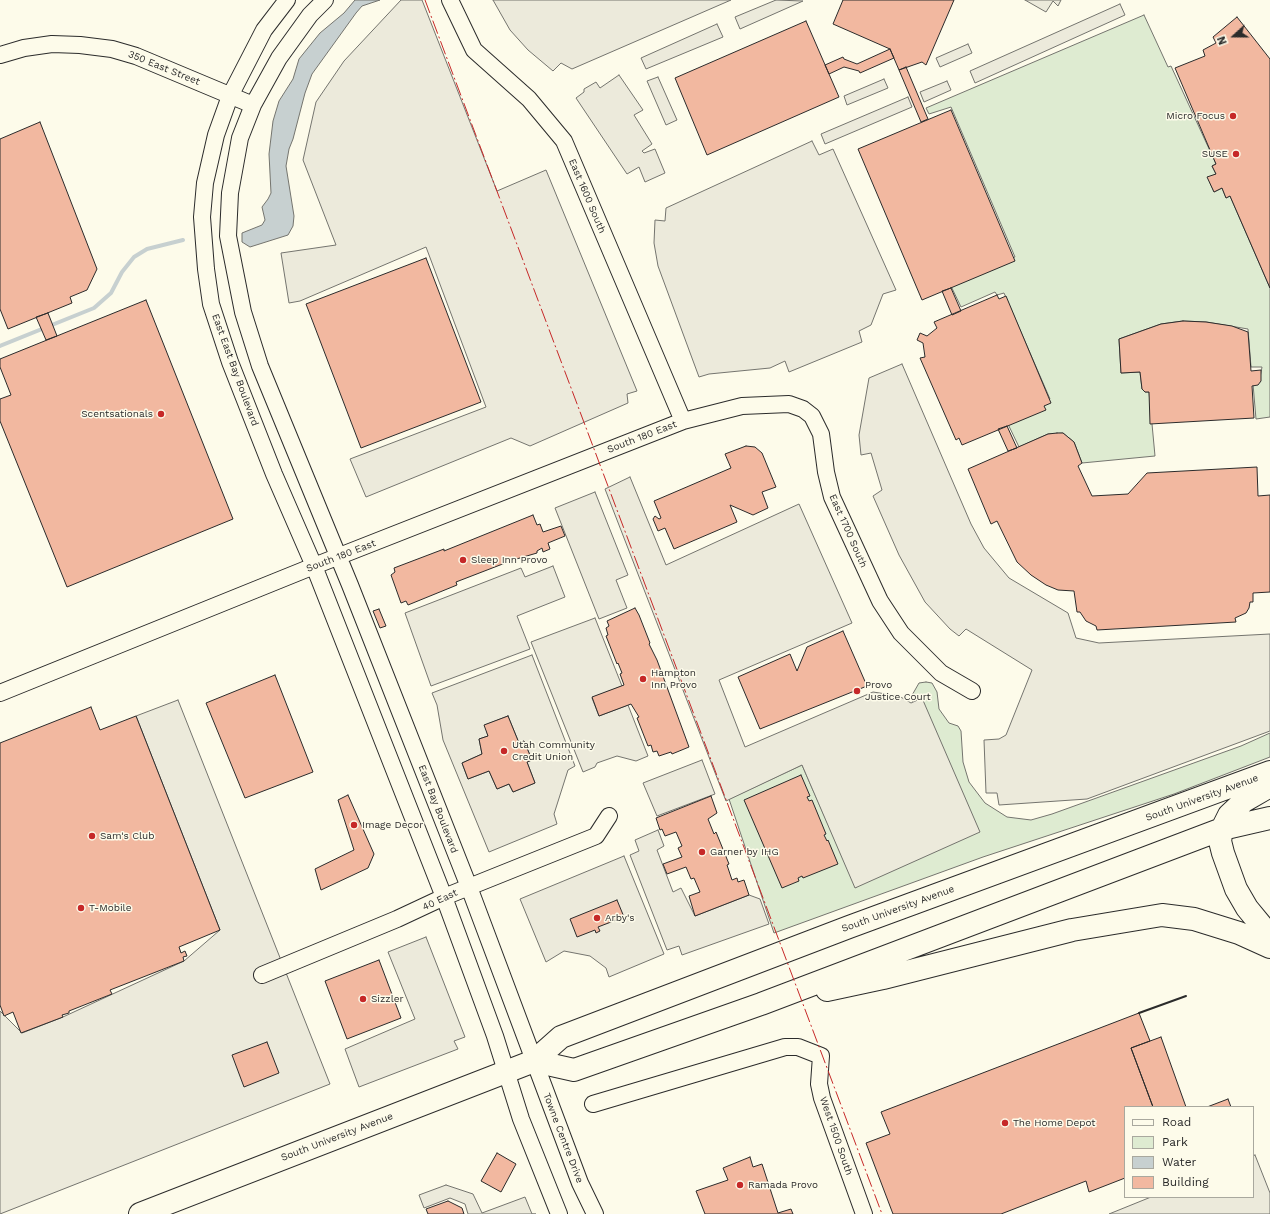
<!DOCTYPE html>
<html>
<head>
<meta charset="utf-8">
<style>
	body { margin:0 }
	#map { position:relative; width:1270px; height:1214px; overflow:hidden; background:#fdfbea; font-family:"Work Sans",sans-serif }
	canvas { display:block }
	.legend { position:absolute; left:1124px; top:1106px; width:130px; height:92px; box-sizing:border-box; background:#fdfbea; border:1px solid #a9a89e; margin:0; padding:5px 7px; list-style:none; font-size:12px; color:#2b2b2b }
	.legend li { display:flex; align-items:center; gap:8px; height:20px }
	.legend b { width:20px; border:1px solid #a9a89e }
	.north { position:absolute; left:1214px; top:16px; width:40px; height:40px; -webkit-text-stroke:3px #fdfbea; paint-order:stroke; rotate:249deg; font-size:11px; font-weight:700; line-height:16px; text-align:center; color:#2b2b2b }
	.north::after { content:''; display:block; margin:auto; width:14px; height:18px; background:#2b2b2b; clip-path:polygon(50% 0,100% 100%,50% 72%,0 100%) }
</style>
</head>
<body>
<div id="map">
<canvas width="1270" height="1214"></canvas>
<ul class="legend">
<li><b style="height:5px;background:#fdfbea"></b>Road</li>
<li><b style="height:11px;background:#deebd1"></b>Park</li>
<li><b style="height:11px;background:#c7d0d0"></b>Water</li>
<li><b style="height:11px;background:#f2b8a0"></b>Building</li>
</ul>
<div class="north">N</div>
</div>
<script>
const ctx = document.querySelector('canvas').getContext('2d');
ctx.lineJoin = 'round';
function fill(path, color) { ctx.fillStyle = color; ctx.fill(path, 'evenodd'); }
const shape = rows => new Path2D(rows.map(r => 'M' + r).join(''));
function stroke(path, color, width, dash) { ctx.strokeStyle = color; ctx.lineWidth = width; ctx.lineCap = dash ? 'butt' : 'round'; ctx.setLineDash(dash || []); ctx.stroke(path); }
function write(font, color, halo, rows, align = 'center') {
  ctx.font = font + ' "Work Sans",sans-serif'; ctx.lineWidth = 3; ctx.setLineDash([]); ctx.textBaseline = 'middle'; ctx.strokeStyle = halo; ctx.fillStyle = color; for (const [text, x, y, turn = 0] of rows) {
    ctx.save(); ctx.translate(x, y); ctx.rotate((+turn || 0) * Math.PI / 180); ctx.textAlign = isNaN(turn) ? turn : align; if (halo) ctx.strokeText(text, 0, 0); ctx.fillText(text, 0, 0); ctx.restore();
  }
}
const green = shape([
	[1144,15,1168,67,1171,66,1216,164,1212,166,1216,174,1208,178,1214,192,1222,188,1226,198,1230,196,1270,288,1270,417,1256,419,1253,384,1259,383,1262,367,1251,367,1248,329,1206,322,1183,321,1161,324,1119,339,1121,373,1140,372,1142,389,1145,392,1149,392,1155,456,1082,463,1074,442,1063,433,1048,434,1019,447,1007,422,1050,399,1004,293,997,295,995,292,961,307,950,284,1015,257,951,107,929,114,926,108,1144,15],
	[926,682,932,683,937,692,939,709,949,723,958,726,961,731,963,762,969,782,985,803,1007,817,1031,820,1052,814,1241,746,1270,733,1270,757,1174,794,983,857,774,933,729,799,802,765,856,888,922,698,913,702,911,697,919,683,926,682]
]);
const parking = shape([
	[401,0,422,0,497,191,546,170,637,391,627,394,628,403,530,446,511,438,366,497,350,459,486,407,426,247,300,301,289,303,281,253,336,245,303,160,316,102,344,61,401,0],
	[493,0,731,0,572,69,561,63,553,71,528,50,510,30,493,0],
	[776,0,803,1,740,29,735,17,776,0],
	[1025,0,1061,0,1058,6,1053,1,1046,12,1025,0],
	[1120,4,1125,15,975,83,970,71,1120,4],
	[717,24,723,37,646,69,641,58,717,24],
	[968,44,972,53,940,67,936,58,968,44],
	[619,75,643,110,634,115,652,144,642,151,644,153,655,149,665,173,645,182,639,167,627,174,576,98,584,92,584,89,596,82,600,88,619,75],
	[658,77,677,120,666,125,647,81,658,77],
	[884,79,888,88,847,105,844,96,884,79],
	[947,81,951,90,924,102,920,92,947,81],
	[908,97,912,107,825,144,821,134,908,97],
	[812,141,819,155,833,149,896,290,883,294,871,325,859,331,862,342,789,372,785,361,770,368,709,374,699,377,658,266,654,243,655,220,665,221,666,208,812,141],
	[902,364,971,524,984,548,1009,578,1068,613,1076,638,1099,643,1270,634,1270,731,1087,799,999,805,997,793,986,793,984,740,999,739,1006,735,1032,670,966,629,959,636,950,629,925,602,899,555,873,496,882,490,871,453,861,455,859,435,869,378,902,364],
	[630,477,666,565,799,504,852,623,719,680,745,747,873,692,899,696,911,703,922,698,980,832,855,888,802,765,726,801,605,489,630,477],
	[595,492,628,575,616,580,627,608,599,619,555,508,595,492],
	[553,566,565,597,517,616,530,649,431,686,405,613,521,568,525,577,553,566],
	[595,618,622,686,592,698,599,716,628,705,648,756,636,761,617,756,597,763,595,767,583,772,531,642,595,618],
	[532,655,575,766,568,770,554,814,557,824,489,852,443,740,437,705,432,693,532,655],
	[508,716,519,743,524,741,532,760,527,762,535,783,513,792,509,784,497,789,489,771,468,779,462,763,482,754,479,739,488,736,485,725,508,716],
	[178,700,330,1084,0,1214,0,1011,22,1033,63,1017,184,961,220,930,136,716,178,700],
	[702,760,715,794,657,816,643,783,702,760],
	[658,830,664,846,657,850,673,892,681,888,695,916,749,895,760,899,769,924,682,955,679,946,667,950,630,855,639,851,635,840,658,830],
	[624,856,664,954,609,977,606,968,590,956,564,951,546,962,520,899,624,856],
	[426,937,465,1037,454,1041,458,1049,359,1087,345,1049,415,1019,388,952,426,937],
	[1255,1155,1270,1193,1270,1214,1109,1214,1151,1197,1253,1197,1253,1156,1255,1155],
	[446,1185,473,1194,482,1213,525,1197,532,1214,536,1214,468,1214,465,1204,450,1198,424,1208,419,1195,446,1185]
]);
const water = shape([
	[355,0,380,0,362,6,356,13,312,74,305,93,293,139,289,149,286,166,294,216,293,226,288,235,250,247,242,242,242,233,262,225,265,220,262,207,268,199,271,193,269,154,273,121,279,101,293,79,299,59,320,33,344,13,355,0]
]);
const stream = shape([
	[0,346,94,308,111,293,122,272,134,257,147,249,183,240]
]);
const building = shape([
	[843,0,954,0,926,65,922,62,899,70,890,49,833,24,843,0],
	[1237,17,1270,59,1270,288,1230,196,1226,198,1222,188,1214,192,1207,177,1216,174,1212,166,1216,164,1175,68,1205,56,1203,50,1216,43,1213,37,1237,17],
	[806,21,839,97,707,155,675,78,806,21],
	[890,49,894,58,860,73,859,71,844,67,829,74,825,65,843,57,844,59,857,64,890,49],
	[906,67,928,119,921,122,899,70,906,67],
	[951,110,1015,261,922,300,858,149,951,110],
	[40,122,97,269,87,290,70,297,72,303,8,329,0,309,0,139,40,122],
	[426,258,481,402,361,448,306,304,426,258],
	[951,288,961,311,952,315,942,291,951,288],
	[997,295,999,299,1006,296,1051,403,1044,406,1046,410,962,445,959,438,956,440,920,358,925,357,923,343,917,340,920,333,927,336,937,328,934,322,997,295],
	[146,300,233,519,67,587,0,421,0,399,11,395,0,367,0,359,146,300],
	[48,313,57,336,46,340,36,317,48,313],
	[1183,321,1206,322,1232,326,1248,332,1251,371,1261,370,1261,381,1258,385,1252,386,1254,418,1150,424,1149,392,1145,392,1142,389,1140,372,1121,373,1119,339,1161,324,1183,321],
	[1007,426,1017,448,1008,451,998,429,1007,426],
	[1057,433,1063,433,1074,442,1082,463,1078,466,1092,496,1128,494,1147,473,1257,467,1258,496,1270,495,1270,592,1253,593,1253,602,1250,602,1249,608,1246,613,1235,618,1236,622,1097,630,1096,626,1086,621,1080,612,1077,612,1074,591,1058,590,1046,585,1031,575,1017,562,997,521,991,524,968,469,1048,434,1057,433],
	[746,446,755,447,762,453,776,487,762,492,768,508,753,515,730,505,737,522,674,549,665,528,658,531,653,519,655,516,659,519,661,518,654,501,731,468,725,454,746,446],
	[533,515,537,525,540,524,543,532,561,526,565,536,548,543,550,549,543,552,542,548,537,551,537,553,513,560,456,582,457,585,408,605,406,601,401,603,391,575,395,572,394,568,444,549,444,551,533,515],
	[635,608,639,615,650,643,649,644,657,660,689,747,672,754,671,752,659,756,657,751,653,752,651,745,648,746,637,718,639,717,631,704,599,716,592,697,624,685,620,674,622,673,618,663,617,664,606,636,608,635,606,628,609,626,607,621,635,608],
	[379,609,386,626,380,628,373,611,379,609],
	[843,631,867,686,760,729,738,677,790,654,797,671,807,647,843,631],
	[275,675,313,772,245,798,206,703,275,675],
	[91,707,100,730,136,716,220,930,179,947,181,953,185,951,187,956,183,957,184,961,110,990,112,994,69,1011,69,1013,62,1015,63,1017,21,1033,13,1012,4,1016,0,1005,0,743,91,707],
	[508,716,519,743,524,741,532,760,527,762,535,783,513,792,509,784,497,789,489,771,468,779,462,763,482,754,479,739,488,736,484,725,508,716],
	[801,775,810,796,807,797,809,801,812,800,826,834,824,835,827,841,828,840,838,864,803,878,802,876,798,878,799,881,782,888,744,800,801,775],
	[348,795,374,854,368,868,321,890,315,869,354,850,338,800,348,795],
	[711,796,717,813,708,819,714,834,716,832,729,864,727,865,732,880,737,878,738,882,744,880,749,895,695,916,689,896,700,892,694,878,691,879,686,867,667,874,663,864,682,857,678,848,682,846,676,832,665,836,662,829,660,830,656,818,711,796],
	[617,900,624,917,598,927,600,931,596,933,595,930,577,937,570,919,617,900],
	[379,960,401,1018,347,1039,325,981,379,960],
	[1139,1013,1150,1041,1131,1048,1153,1107,1125,1107,1125,1178,1089,1192,1086,1181,1001,1214,893,1214,866,1143,890,1134,881,1112,1139,1013],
	[1161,1037,1186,1107,1153,1107,1131,1048,1161,1037],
	[267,1042,279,1073,244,1087,232,1055,267,1042],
	[1228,1099,1231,1107,1207,1107,1228,1099],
	[497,1153,516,1164,501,1192,481,1181,497,1153],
	[750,1157,753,1167,762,1164,778,1213,791,1209,793,1214,705,1214,696,1191,728,1180,723,1168,750,1157],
	[448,1201,462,1208,464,1214,428,1214,426,1209,448,1201]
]);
const minor = shape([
	[287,0,264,30,230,96,216,135,205,183,202,217,206,269,211,304,230,362,274,474,314,566,444,897,495,1036,521,1119,559,1214],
	[325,0,310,15,279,58,253,105,240,138,230,193,228,236,243,312,260,366,350,585,469,887,580,1183,595,1214],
	[450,0,474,50,529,99,564,141,683,421],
	[0,55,24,48,52,44,80,45,112,49,136,56,253,105],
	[0,693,314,566,683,421,742,406,789,404,803,409,812,416,821,434,826,472,832,497,880,601,901,633,941,673,972,691],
	[262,975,397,919,444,897,596,836,609,816],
	[593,1104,785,1047,798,1047,821,1056,819,1084,822,1098,864,1214]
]);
const highway = shape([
	[1270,786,1244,801,1229,815,1222,829,1220,841,1223,853,1236,889,1247,908,1270,936],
	[827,990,883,978,1072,930,1162,915,1194,919,1239,933,1270,947],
	[534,1061,574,1070,761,1004,1222,829,1270,818],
	[140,1214,534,1061,561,1037,849,927,1270,772]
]);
const wall = shape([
	[1139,1013,1186,996]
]);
const power = shape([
	[425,0,882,1214]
]);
const markers = [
	[1233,116,4,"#c62828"],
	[1236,154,4,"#c62828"],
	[161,414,4,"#c62828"],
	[463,560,4,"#c62828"],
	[643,679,4,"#c62828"],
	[857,691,4,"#c62828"],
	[504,751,4,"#c62828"],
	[354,825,4,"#c62828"],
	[92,836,4,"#c62828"],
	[702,852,4,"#c62828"],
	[81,908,4,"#c62828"],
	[597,918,4,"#c62828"],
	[363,999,4,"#c62828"],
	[1005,1123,4,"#c62828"],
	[740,1185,4,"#c62828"]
];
const streetNames = [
	["350 East Street",164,68,22],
	["East 1600 South",587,196,67],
	["East East Bay Boulevard",235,370,70],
	["South 180 East",642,437,-21],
	["East 1700 South",848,531,66],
	["South 180 East",341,556,-21],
	["South University Avenue",1202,798,-20],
	["East Bay Boulevard",438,809,69],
	["40 East",440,900,-25],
	["South University Avenue",898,909,-20],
	["West 1500 South",836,1136,71],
	["South University Avenue",337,1137,-21],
	["Towne Centre Drive",563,1138,69]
];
const poiNames = [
	["Micro Focus",1225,116,"right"],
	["SUSE",1228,154,"right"],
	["Scentsationals",153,414,"right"],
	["Sleep Inn Provo",471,560],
	["Hampton",651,673],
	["Inn Provo",651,685],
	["Provo",865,685],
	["Justice Court",865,697],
	["Utah Community",512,745],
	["Credit Union",512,757],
	["Image Decor",362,825],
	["Sam's Club",100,836],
	["Garner by IHG",710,852],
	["T-Mobile",89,908],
	["Arby's",605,918],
	["Sizzler",371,999],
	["The Home Depot",1013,1123],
	["Ramada Provo",748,1185]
];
fill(green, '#deebd1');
stroke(green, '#74746e', 1);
fill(parking, '#eceadb');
stroke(parking, '#74746e', 1);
fill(water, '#c7d0d0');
stroke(water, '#74746e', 1);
stroke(stream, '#c7d0d0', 4);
fill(building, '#f2b8a0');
stroke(building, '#2b2b2b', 1);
stroke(minor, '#2b2b2b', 18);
stroke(highway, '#2b2b2b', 24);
stroke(minor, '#fdfbea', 16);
stroke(highway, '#fdfbea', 22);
stroke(wall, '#2b2b2b', 2);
stroke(power, '#c62828', 1, [14, 3, 2, 3]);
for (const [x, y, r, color] of markers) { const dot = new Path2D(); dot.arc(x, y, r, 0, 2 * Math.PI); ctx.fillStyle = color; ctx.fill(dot); stroke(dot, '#fdfbea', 1.5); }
write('10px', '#2b2b2b', '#fdfbea', streetNames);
write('10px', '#2b2b2b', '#fdfbea', poiNames, 'left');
</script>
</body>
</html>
